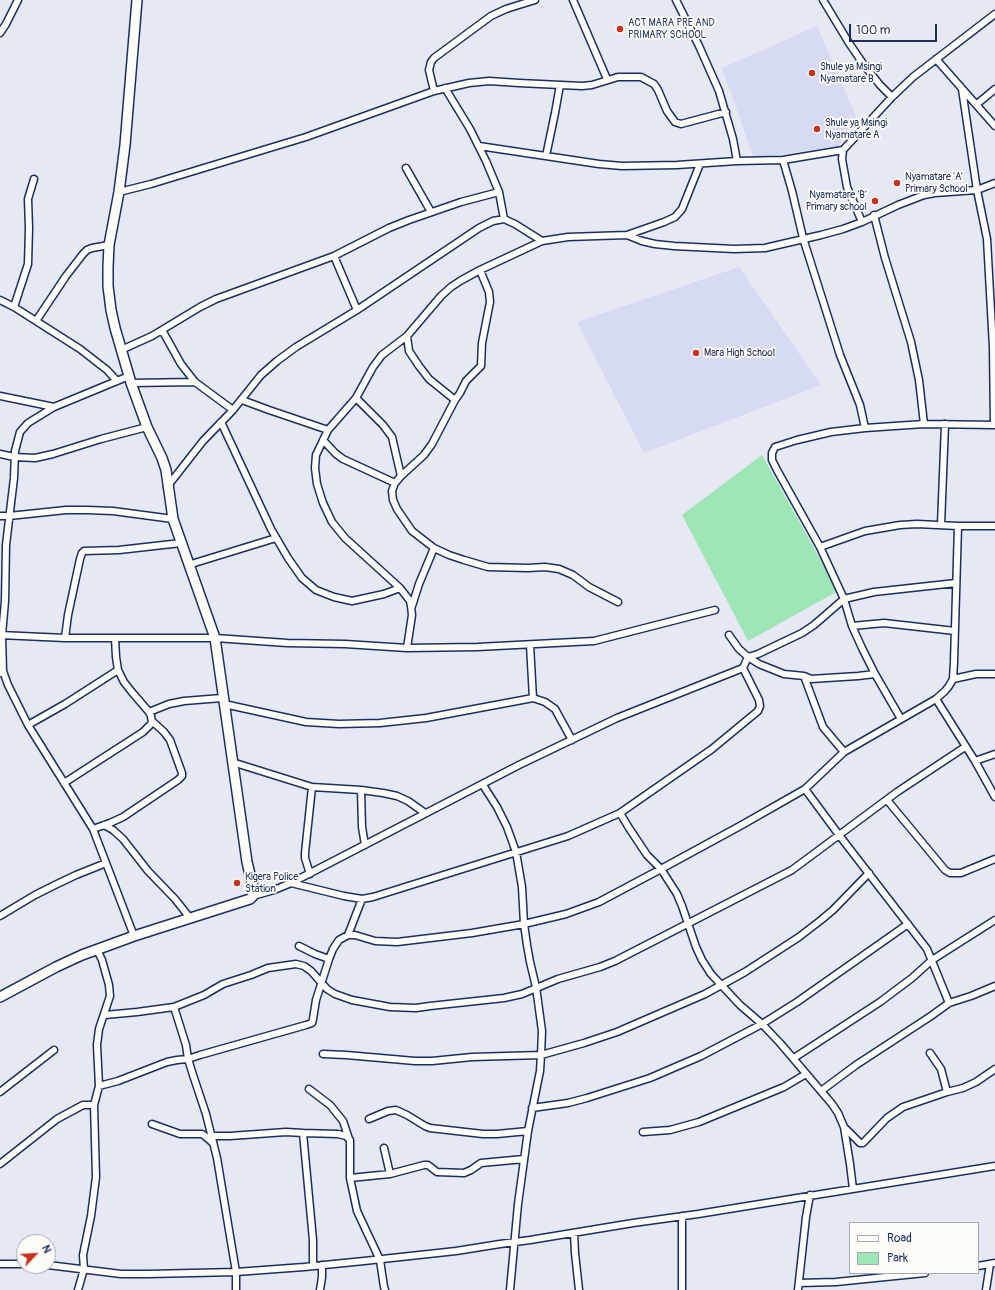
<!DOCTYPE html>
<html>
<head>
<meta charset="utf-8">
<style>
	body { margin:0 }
	#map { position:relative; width:995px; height:1290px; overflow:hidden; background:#e6e8f4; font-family:Pangolin,sans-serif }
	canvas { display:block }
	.legend { position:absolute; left:849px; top:1222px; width:130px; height:52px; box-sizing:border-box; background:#fdfcf7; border:1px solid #a3aaba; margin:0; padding:5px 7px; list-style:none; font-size:12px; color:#1b2f5e }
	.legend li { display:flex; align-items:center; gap:8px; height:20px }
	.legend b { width:20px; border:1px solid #a3aaba }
	.north { position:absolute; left:16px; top:1234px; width:40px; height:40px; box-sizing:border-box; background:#fdfcf7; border:1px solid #a3aaba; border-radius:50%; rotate:65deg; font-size:11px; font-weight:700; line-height:16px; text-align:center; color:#1b2f5e }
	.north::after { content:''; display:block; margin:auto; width:14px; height:18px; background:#c8321e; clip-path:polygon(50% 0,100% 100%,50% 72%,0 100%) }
	.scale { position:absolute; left:849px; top:24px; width:88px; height:18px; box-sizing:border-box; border:2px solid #1b2f5e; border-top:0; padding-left:5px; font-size:12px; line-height:14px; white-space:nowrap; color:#1b2f5e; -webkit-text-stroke:3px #fdfcf7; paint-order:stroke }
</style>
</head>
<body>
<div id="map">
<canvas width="995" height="1290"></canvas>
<ul class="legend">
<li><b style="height:5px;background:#fdfcf7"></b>Road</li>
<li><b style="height:11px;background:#9ee6b5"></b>Park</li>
</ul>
<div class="north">N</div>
<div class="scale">100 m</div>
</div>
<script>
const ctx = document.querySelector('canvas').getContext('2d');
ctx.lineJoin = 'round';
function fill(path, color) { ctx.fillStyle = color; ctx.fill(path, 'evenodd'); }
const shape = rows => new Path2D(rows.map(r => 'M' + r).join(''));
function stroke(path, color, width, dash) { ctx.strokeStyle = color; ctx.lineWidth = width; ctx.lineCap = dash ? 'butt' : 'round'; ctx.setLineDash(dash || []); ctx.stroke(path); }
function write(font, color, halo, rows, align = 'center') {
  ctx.font = font + ' Pangolin,sans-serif'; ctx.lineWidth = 3.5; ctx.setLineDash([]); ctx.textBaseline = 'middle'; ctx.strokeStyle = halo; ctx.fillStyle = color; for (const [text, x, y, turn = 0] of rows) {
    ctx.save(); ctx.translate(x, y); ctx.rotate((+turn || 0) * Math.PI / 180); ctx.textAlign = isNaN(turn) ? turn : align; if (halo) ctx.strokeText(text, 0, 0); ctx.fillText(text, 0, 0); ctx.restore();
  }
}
const built = shape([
	[817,26,856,116,839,146,754,158,722,68],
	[739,267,821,385,644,453,577,322]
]);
const green = shape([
	[762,455,838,591,748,641,682,515]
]);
const street = shape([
	[573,0,607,79],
	[676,0,699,46,719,91,733,139,737,161],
	[823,0,849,43,864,65,880,85,892,97],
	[0,33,6,24,18,0],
	[936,59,995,126],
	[445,88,470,129,486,161,499,192,504,219],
	[962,89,977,190,987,239,993,347,994,425],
	[434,91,429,70,431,62,434,58,491,16,506,9,535,0],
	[977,104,995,89],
	[479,146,599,164,622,166,677,165,737,161,783,160,843,150],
	[546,156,555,113,560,85],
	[783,160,792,191,803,238,840,355,860,405,865,428],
	[406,168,431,212],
	[119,192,151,184,306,137,434,91,469,83,489,81,519,83,582,86,592,85,618,77,641,77,654,84,658,90,667,111,675,122,681,124,726,112],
	[874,215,885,258,911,342,919,380,924,424],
	[862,222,847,187,842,159,843,150,892,97,913,77,995,14],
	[627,235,642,241,655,244,674,246,734,249,765,248,821,235,843,229,862,222,898,205,924,195,935,193,977,190,995,183],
	[334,256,357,310],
	[480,270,489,292,490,302,482,343,481,366,466,381,460,393,455,400,432,444,424,455,401,476,395,483,392,491,393,500,397,509,412,531,434,548,449,555,464,560,488,567,528,568,545,567,559,569,573,575,589,587,618,602],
	[0,300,14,307,80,349,107,370,117,381],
	[14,307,28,264,29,228,28,199,34,179],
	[36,321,66,276,83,254,87,250,92,248,109,245],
	[162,330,181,364,195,382,233,410],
	[407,336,409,351,419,366,429,379,455,400],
	[121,350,152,336,200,307,216,299,334,256,389,228,409,220,461,202,499,192],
	[131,383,195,382],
	[0,396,54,407],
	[356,398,383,425,392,437,401,476],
	[242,400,269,410,328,430],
	[221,422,271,529,288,558,302,578,316,590,334,597,352,601,384,594,400,588],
	[323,440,336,454,343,459,395,483],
	[0,454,14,457,35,458,53,454,101,439,147,427],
	[167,487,203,441,233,410,261,375,277,361,296,347,357,310,479,228,493,221,504,219,515,224,542,241,568,237,627,235,664,222,675,217,682,209,700,164],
	[0,516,9,516,66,510,87,510,113,511,173,519],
	[941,525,945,424],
	[820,547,865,531,900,525,917,524,958,526,995,526],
	[188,565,276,538],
	[412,606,419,584,434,548],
	[852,626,884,623,955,631],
	[0,635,65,638,215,638,287,643,345,644,407,648,477,647,594,641,715,610],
	[729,635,739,649,748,657,758,654,802,633,814,625,844,599,874,592,956,583],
	[65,638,68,615,80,559,82,553,84,551,119,550,181,543],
	[530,645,533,698],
	[407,648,412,615,411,606,410,601,400,588,345,538,332,522,323,503,317,484,315,468,316,455,328,430,356,398,373,367,382,355,407,336,441,296,451,287,460,281,480,270,542,241],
	[3,671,8,685,28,725,93,829,134,936],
	[0,673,3,671,2,635,5,601,6,545,14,478,15,451,20,432,28,423,54,407,129,376],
	[804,676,811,679,858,676,875,674],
	[953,679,976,674,995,674],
	[936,699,975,761,995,797],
	[224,704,306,722,339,724,380,723,426,718,533,698,545,702,555,709,572,740],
	[149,712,169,704,184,701,222,698],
	[901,719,875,674,862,648,852,626,844,599,820,547,777,470,772,460,772,453,775,447,797,440,831,432,865,428,924,424,995,425],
	[28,725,65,704,118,670],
	[975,761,995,754],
	[232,762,312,787,361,790,383,793,397,796,408,801,425,813],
	[64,783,143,732,152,723,151,716,149,712,131,691,124,682,118,670,116,657,115,638],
	[483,785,497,807,507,827,516,852,522,887,524,924,527,945,530,962,536,987,542,1031,541,1055,540,1071,528,1131,518,1204,510,1290],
	[805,789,839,835,927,949,949,1003],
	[361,790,362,827,365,845],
	[887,800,945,870,950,873,961,873,995,859],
	[620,813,629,828,647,855,661,869,677,894,682,906,696,947,702,960,711,974,740,1005,762,1024,780,1043,832,1104,838,1113,844,1127,850,1164,853,1189],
	[104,825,113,830,123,839,148,871,175,899,190,918],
	[93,829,110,823,123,817,178,780,182,776,182,773,170,740,164,732,152,721],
	[310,874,305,858,305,853,312,787],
	[291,883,344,896,362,899,373,897,568,836,620,813,712,749,758,711,760,706,759,700,743,668],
	[253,896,274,890,291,883,519,765,617,718,743,668,748,657,759,664,784,674,804,676,823,727,844,752],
	[0,916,35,895,55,885,76,875,106,863],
	[348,935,362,899],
	[299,946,315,954,329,959],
	[174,1007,186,1045,188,1059,193,1075,206,1114,217,1158,236,1272,236,1290],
	[105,1015,137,1012,174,1007,204,995,223,984,251,975,268,968,296,964,304,966,311,971,327,989,335,994,352,1000,390,1007,416,1008,430,1006,504,998,522,994,558,979,600,967,615,961,792,870,897,792,965,747],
	[930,1053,941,1069,947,1092],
	[323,1054,346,1055,415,1061,432,1061,472,1057,541,1055,584,1043,617,1032,705,994,745,972,799,937,821,920,833,910,869,873],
	[794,1058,880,1002,912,978,932,960,995,920],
	[99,1086,118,1081,167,1062,177,1060,188,1059,200,1055,306,1025,312,1023,313,1019,316,1000,329,959,333,949,339,940,348,935,355,935,375,941,397,942,472,933,524,924,566,914,599,902,661,869,740,826,805,789,844,752,936,699,945,691,949,686,953,679,954,662,958,526],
	[309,1089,330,1105,343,1121,349,1139],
	[821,1091,856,1065,931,1016,949,1003,971,996,995,986],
	[0,1092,54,1050],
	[532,1108,568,1103,587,1098,650,1078,701,1056,762,1024,797,1002,908,924],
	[369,1119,388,1111,396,1110,407,1115,425,1126,430,1128,483,1134,497,1134,528,1131],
	[152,1124,180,1134,202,1134,205,1136,213,1143],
	[844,1127,860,1143,863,1143,887,1118,903,1107,947,1092,963,1088,976,1082,995,1069],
	[643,1132,670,1130,699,1122,784,1087,806,1074],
	[303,1133,313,1240,313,1266],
	[211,1136,230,1136,286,1132,303,1133,338,1134,346,1136,350,1140,350,1178,357,1211,380,1260,384,1287,385,1290],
	[384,1148,390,1174],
	[0,1164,57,1119,83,1105,94,1105],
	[350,1178,390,1174,424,1165,428,1165,437,1172,464,1173,471,1170,481,1163,524,1159],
	[574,1233,575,1253,579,1290],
	[0,1264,24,1264],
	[48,1265,121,1274,148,1274,236,1272,304,1267,364,1261,456,1251,500,1244,530,1240,633,1223,698,1214,995,1166],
	[978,1266,995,1263],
	[799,1283,836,1282,925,1273],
	[78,1290,84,1269,83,1255,91,1216,96,1177,94,1105,99,1086,97,1045,99,1029,110,996,109,985,102,960,97,950],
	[320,1290,322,1277,322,1265],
	[682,1290,682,1216],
	[798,1290,806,1217,810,1195],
	[986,1290,990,1264]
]);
const secondary = shape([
	[0,997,56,967,82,955,134,936,250,899,253,896,253,887,247,862,215,638,173,519,166,470,162,458,147,427,131,383,115,328,111,310,108,286,108,267,109,245,119,192,125,145,137,0]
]);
const markers = [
	[620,29,4,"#c8321e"],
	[812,73,4,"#c8321e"],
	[817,129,4,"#c8321e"],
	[897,183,4,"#c8321e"],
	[875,201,4,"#c8321e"],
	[696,353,4,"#c8321e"],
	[237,883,4,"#c8321e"]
];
const poiNames = [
	["ACT MARA PRE AND",628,23],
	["PRIMARY SCHOOL",628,35],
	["Shule ya Msingi",820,67],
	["Nyamatare B",820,79],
	["Shule ya Msingi",825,123],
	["Nyamatare A",825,135],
	["Nyamatare 'A'",905,177],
	["Primary School",905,189],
	["Nyamatare 'B'",867,195,"right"],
	["Primary school",867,207,"right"],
	["Mara High School",704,353],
	["Kigera Police",245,877],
	["Station",245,889]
];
fill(built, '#d6daf2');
fill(green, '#9ee6b5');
stroke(street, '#1b2f5e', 9);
stroke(secondary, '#1b2f5e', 12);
stroke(street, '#fdfcf7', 6);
stroke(secondary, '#fdfcf7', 9);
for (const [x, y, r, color] of markers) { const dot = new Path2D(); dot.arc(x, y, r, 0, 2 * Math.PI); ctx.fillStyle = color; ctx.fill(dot); stroke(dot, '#fdfcf7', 1.5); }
write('10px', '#1b2f5e', '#fdfcf7', poiNames, 'left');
</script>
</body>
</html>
